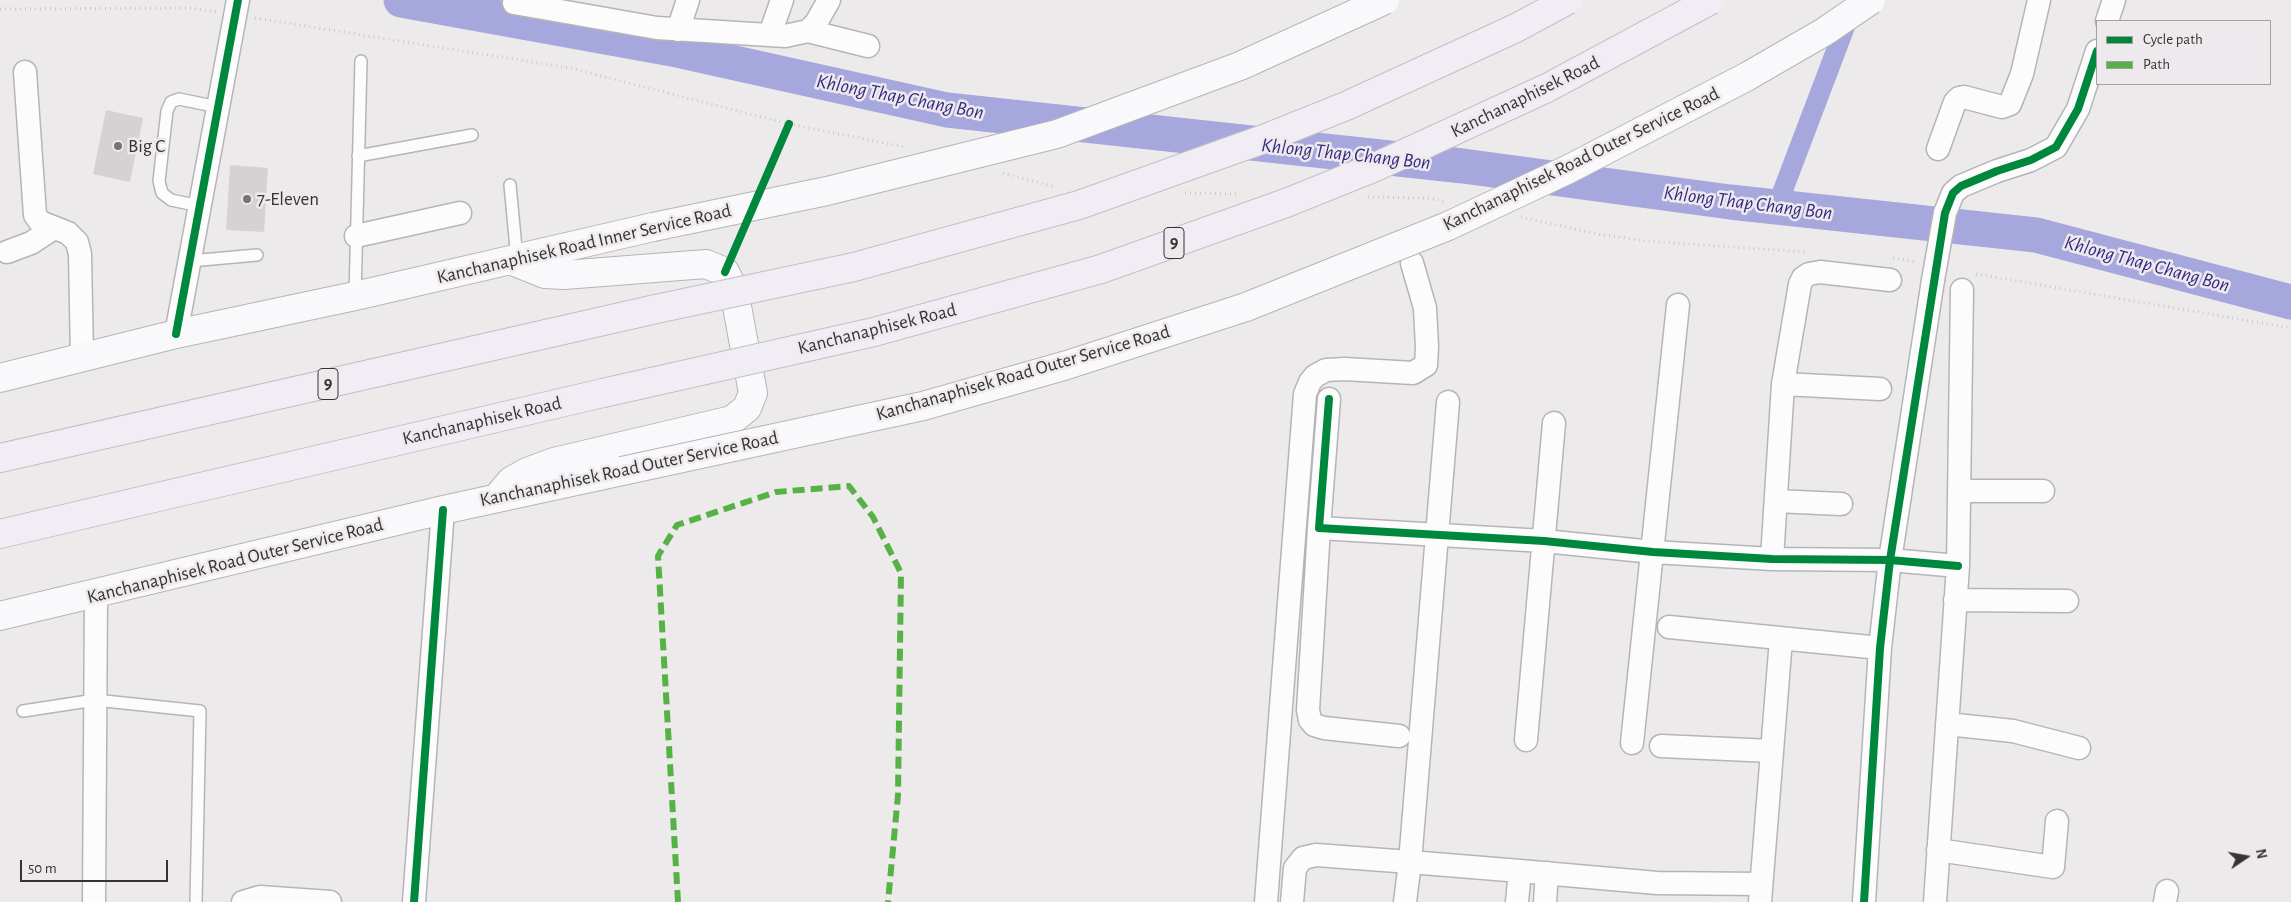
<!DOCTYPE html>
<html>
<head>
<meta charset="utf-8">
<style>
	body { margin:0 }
	#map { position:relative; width:2291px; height:902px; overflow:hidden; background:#edeaec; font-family:"Alegreya Sans",sans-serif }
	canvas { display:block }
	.legend { position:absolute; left:2096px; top:20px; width:175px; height:65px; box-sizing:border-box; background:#eee9ec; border:1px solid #a4a0a2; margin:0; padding:6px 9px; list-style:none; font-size:15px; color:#353334 }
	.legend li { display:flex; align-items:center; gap:10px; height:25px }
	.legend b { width:25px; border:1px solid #a4a0a2 }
	.north { position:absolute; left:2221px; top:832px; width:50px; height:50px; -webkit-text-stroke:4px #eee9ec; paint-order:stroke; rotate:78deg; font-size:14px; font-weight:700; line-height:20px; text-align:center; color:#353334 }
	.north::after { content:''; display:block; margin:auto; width:18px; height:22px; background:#353334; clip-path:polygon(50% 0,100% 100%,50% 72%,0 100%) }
	.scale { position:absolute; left:20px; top:860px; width:148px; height:22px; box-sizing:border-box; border:2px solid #353334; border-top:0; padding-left:6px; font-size:15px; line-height:18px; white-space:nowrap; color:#353334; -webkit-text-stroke:4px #eee9ec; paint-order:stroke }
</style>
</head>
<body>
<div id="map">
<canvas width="2291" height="902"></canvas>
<ul class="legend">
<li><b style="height:6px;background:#00873e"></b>Cycle path</li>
<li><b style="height:6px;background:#56b246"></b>Path</li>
</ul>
<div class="north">N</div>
<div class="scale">50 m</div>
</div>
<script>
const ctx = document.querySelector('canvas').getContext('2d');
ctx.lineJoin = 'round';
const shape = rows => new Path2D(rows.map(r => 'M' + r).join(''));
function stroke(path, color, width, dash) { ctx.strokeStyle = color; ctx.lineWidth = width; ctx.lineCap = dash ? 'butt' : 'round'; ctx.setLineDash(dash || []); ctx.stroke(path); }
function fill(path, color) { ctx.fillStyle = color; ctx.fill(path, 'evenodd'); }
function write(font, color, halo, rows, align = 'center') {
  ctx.font = font + ' "Alegreya Sans",sans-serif'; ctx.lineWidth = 5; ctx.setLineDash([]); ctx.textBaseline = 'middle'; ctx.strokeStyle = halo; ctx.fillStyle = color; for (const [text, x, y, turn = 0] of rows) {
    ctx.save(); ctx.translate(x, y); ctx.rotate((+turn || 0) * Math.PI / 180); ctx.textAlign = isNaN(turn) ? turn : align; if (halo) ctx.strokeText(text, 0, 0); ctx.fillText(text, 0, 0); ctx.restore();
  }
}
const canal = shape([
	[1777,206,1851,11]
]);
const river = shape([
	[401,0,672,49,947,110,1463,166,1730,202,2036,235,2291,302]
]);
const building = shape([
	[106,110,143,118,130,182,93,174],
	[230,165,268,168,264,232,226,230]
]);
const path = shape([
	[0,9,192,8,216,12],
	[255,18,570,68,789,124,905,147],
	[1003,173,1055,187],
	[1185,193,1239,194],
	[1368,197,1428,198,1446,202],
	[1521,217,1597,234,1646,241,1807,252],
	[1893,258,1916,262],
	[1976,274,2291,328]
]);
const lane = shape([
	[358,156,472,135],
	[510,185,517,259],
	[200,206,171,200,162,193,159,181,167,111,171,102,179,99,218,107],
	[190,261,257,255],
	[355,296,361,61],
	[23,711,95,700,200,711,196,902]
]);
const street = shape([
	[514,3,657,28,785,36,808,31,816,23,829,0],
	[2107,21,2114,0],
	[678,30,688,0],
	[808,31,868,46],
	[770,34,782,0],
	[25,72,35,215,40,222,68,233,77,242,80,254,82,358],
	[1938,149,1955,102,1959,98,1964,97,2002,107,2010,104,2022,74,2039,0],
	[1945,213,1953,193,1961,186,1997,171,2031,160,2056,147,2078,109,2097,51],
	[356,236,460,213],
	[7,252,31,243,54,228],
	[176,334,238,0],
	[1783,384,1880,389],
	[1329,399,1319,528,1544,541,1653,552,1772,559,1890,560,1958,566],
	[1448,402,1410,862,1520,871,1517,902],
	[1959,491,2043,491],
	[1776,501,1841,504],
	[1319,528,1308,710,1310,720,1314,725,1324,728,1399,736],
	[1772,559,1783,384,1800,284,1803,278,1809,274,1820,272,1890,280],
	[1955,600,2067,601],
	[1669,627,1880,648],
	[1947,724,2013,731,2079,748],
	[1526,740,1554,423],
	[1632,743,1678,305],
	[1661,746,1772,751],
	[1938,850,2053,867,2057,821],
	[1520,871,1657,883,1761,884],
	[94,902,96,594],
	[243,902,260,897,330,902],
	[414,902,443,510],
	[1266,902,1305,394,1310,382,1315,376,1326,370,1345,369,1413,373,1426,365,1427,347,1425,308,1412,263],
	[1292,902,1295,868,1303,858,1316,855,1410,862,1405,902],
	[1545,902,1547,873],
	[1760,902,1781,639],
	[1864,902,1880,648,1890,560,1933,280],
	[1935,902,1958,566,1962,290],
	[2165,902,2167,891]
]);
const secondary = shape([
	[0,378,176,334,355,296,653,227],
	[500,494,511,481,527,472,554,462,732,420,747,408,753,393,734,290,725,272,706,264,564,275,545,274,510,260],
	[0,616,443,510,622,471]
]);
const highway = shape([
	[0,458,656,309],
	[0,534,603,393]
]);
const streetBridge = shape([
	[1933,280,1945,213]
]);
const secondaryBridge = shape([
	[653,227,827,191,1057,134,1240,66,1385,0],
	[622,471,923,406,1067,365,1246,307,1448,226,1567,170,1748,76,1824,32,1871,0]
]);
const highwayBridge = shape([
	[656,309,854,267,1079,205,1261,140,1346,106,1516,28,1568,0],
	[603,393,874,332,1101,269,1286,203,1373,168,1547,88,1711,0]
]);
const quiet = shape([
	[678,902,658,556,677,525,776,492,849,486,873,517,901,573,898,795,888,902]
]);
const cycleway = shape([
	[725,272,789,124],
	[176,334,238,0],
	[1329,399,1319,528,1544,541,1653,552,1772,559,1890,560,1958,566],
	[414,902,443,510],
	[1864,902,1880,648,1890,560,1945,213,1953,193,1961,186,1997,171,2031,160,2056,147,2078,109,2097,51]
]);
const markers = [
	[118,146,5,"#757374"],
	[247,199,5,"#757374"]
];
const shields = [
	[1174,243,20],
	[328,384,20]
];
const shieldNames = [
	["9",1174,243],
	["9",328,384]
];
const streetNames = [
	["Kanchanaphisek Road",1525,97,-26],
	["Kanchanaphisek Road Outer Service Road",1581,159,-26],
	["Kanchanaphisek Road Inner Service Road",584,244,-13],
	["Kanchanaphisek Road",877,329,-14],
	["Kanchanaphisek Road Outer Service Road",1023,373,-16],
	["Kanchanaphisek Road",482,421,-13],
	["Kanchanaphisek Road Outer Service Road",629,469,-12],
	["Kanchanaphisek Road Outer Service Road",235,561,-14]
];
const poiNames = [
	["Big C",128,146],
	["7-Eleven",257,199]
];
const waterNames = [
	["Khlong Thap Chang Bon",900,97,11],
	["Khlong Thap Chang Bon",1346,154,6],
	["Khlong Thap Chang Bon",1748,203,7],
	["Khlong Thap Chang Bon",2147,264,15]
];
stroke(canal, '#a6a8dd', 20);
stroke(river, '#a6a8dd', 35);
fill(building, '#d5d2d3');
stroke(lane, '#b7b4b6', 14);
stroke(street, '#b7b4b6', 25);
stroke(secondary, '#b7b4b6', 30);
stroke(highway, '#c4bec7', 30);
stroke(path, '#cacaca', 3, [1, 4]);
stroke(lane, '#fcfcfc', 11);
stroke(street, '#fcfcfc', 22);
stroke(secondary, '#f9f8fa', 28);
stroke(highway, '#f1edf4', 28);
stroke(streetBridge, '#b7b4b6', 25, []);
stroke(secondaryBridge, '#b7b4b6', 30, []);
stroke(highwayBridge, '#c4bec7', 30, []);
stroke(streetBridge, '#fcfcfc', 22);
stroke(secondaryBridge, '#f9f8fa', 28);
stroke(highwayBridge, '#f1edf4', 28);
stroke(quiet, '#56b246', 6, [12, 6]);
stroke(cycleway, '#00873e', 8);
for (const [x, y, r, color] of markers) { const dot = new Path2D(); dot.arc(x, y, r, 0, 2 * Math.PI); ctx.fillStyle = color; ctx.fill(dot); stroke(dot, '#eee9ec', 2); }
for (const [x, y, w] of shields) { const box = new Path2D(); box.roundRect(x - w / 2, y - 15.5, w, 31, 4); ctx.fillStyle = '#eee9ec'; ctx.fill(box); stroke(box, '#353334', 1); }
write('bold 18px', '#353334', null, shieldNames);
write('19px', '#353334', '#eee9ec', streetNames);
write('19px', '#353334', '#eee9ec', poiNames, 'left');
write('italic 20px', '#332a82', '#eee9ec', waterNames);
</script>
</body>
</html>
